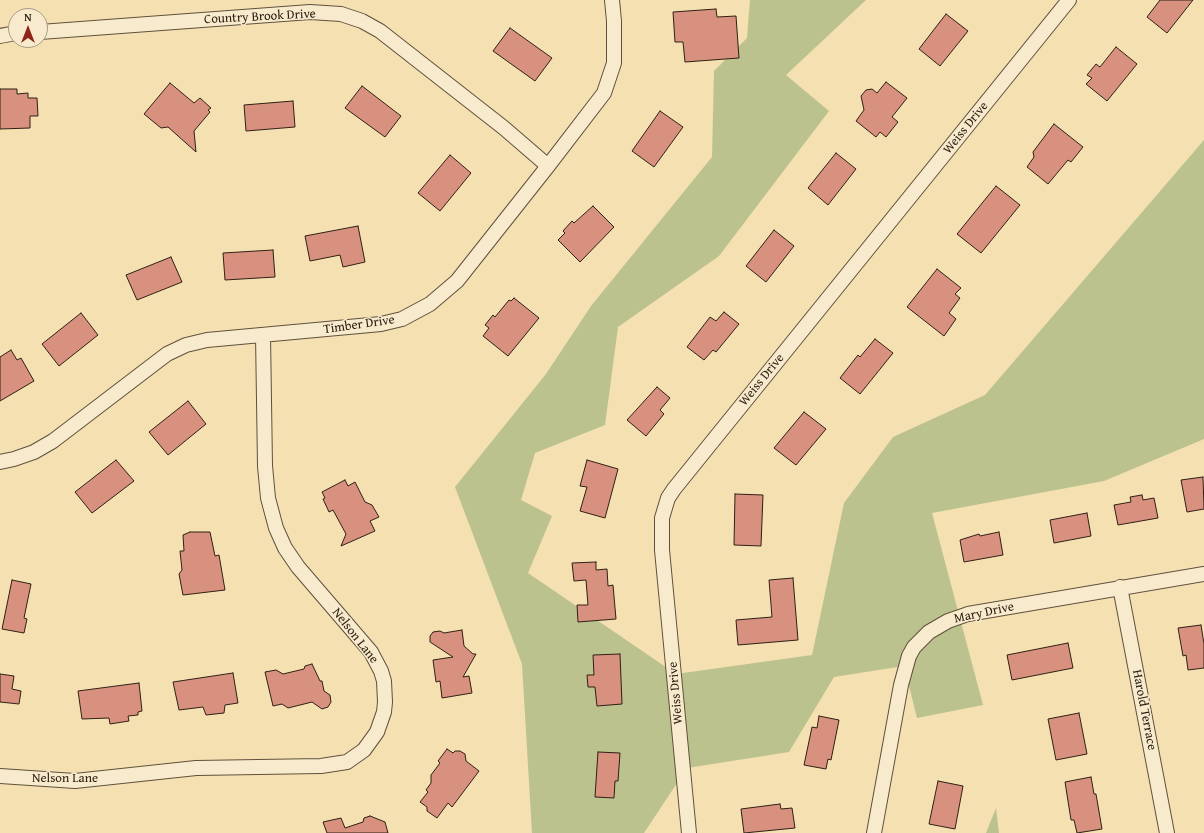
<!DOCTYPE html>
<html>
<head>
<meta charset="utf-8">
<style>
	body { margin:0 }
	#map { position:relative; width:1204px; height:833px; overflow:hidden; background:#f5e0b2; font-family:"Gentium Book Plus",serif }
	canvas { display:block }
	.north { position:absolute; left:8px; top:8px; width:40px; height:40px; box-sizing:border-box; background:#f8ebcd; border:1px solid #a79a83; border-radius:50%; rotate:0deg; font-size:11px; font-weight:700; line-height:16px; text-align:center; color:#2e2014 }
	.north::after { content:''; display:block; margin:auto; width:14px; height:18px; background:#8f2418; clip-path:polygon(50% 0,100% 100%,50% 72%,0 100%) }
</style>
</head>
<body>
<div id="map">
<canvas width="1204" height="833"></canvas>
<div class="north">N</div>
</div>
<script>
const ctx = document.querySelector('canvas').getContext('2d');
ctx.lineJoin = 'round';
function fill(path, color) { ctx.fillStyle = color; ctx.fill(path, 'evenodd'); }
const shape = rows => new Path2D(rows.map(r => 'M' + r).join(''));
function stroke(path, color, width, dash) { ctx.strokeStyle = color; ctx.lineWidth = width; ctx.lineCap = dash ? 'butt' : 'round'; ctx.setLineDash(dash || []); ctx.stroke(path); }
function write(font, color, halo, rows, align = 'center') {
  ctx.font = font + ' "Gentium Book Plus",serif'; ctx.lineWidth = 3; ctx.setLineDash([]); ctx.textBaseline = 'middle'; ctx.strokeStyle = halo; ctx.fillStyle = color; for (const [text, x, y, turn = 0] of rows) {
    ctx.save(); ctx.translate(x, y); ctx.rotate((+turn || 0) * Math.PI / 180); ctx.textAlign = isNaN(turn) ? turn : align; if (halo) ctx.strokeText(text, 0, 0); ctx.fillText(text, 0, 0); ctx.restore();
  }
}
const green = shape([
	[750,0,866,0,786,75,829,111,719,256,618,327,605,425,535,453,521,500,552,516,528,573,676,674,812,655,844,503,893,437,985,395,1204,140,1204,439,1104,481,932,513,983,705,917,718,904,666,834,677,789,752,687,768,644,833,532,833,522,664,455,487,546,374,591,306,712,157,714,71,747,38],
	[996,808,999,833,986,833]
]);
const building = shape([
	[1160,0,1193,0,1167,33,1147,17,1160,0],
	[716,9,717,17,736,16,739,58,685,62,683,42,675,42,673,12,716,9],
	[946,14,968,31,940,66,919,49,946,14],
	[510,28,552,58,535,81,493,51,510,28],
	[1116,47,1137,64,1107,101,1086,84,1092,78,1087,75,1096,64,1100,67,1116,47],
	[886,82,907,98,892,117,898,122,886,137,880,132,876,137,856,121,864,110,861,96,866,90,872,89,877,93,886,82],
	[170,83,194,103,200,98,211,108,208,110,210,112,194,131,196,152,168,127,161,128,144,114,170,83],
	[362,86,401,116,385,137,345,108,362,86],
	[0,89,17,89,17,94,28,93,28,98,37,98,38,116,30,116,30,128,0,129,0,89],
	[293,101,295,127,246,131,244,105,293,101],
	[660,111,683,127,654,167,632,151,660,111],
	[1054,124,1083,147,1071,162,1068,160,1048,184,1027,167,1034,157,1033,152,1054,124],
	[836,153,856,169,828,205,808,188,836,153],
	[450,155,471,173,440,211,418,193,450,155],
	[996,186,1020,205,981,253,957,234,996,186],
	[593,206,614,227,580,262,558,240,565,233,563,231,572,221,574,223,593,206],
	[358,226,365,262,343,267,340,255,310,261,305,236,358,226],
	[774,230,794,246,766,282,746,266,774,230],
	[273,250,275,277,225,280,223,253,273,250],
	[171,257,182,282,137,300,126,275,171,257],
	[937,269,961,288,955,294,960,298,949,313,956,319,944,336,907,307,937,269],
	[514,298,539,318,508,356,483,336,489,328,485,325,493,315,495,317,509,300,511,301,514,298],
	[724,312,739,324,716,352,713,350,704,360,687,347,710,317,716,321,724,312],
	[81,313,98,335,59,366,42,344,81,313],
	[875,339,893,353,860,394,840,378,858,355,860,357,875,339],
	[11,350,17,360,21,358,34,381,0,401,0,357,11,350],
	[657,387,670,398,660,410,664,414,646,436,627,420,657,387],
	[188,401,206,424,168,455,149,432,188,401],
	[804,412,826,429,796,465,774,448,804,412],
	[116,460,134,481,92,513,75,492,116,460],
	[587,460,618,469,605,518,580,511,587,487,580,486,587,460],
	[1203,477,1204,509,1187,512,1181,480,1203,477],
	[345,480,348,486,355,482,365,502,372,505,379,517,370,521,375,531,341,546,346,534,333,510,329,512,323,499,325,498,322,492,345,480],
	[735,494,763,495,761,546,734,545,735,494],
	[1142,495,1143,500,1154,498,1158,518,1118,525,1114,505,1131,502,1130,497,1142,495],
	[1087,513,1091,536,1054,543,1050,520,1087,513],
	[190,532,210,532,215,556,219,555,225,590,183,595,179,574,182,570,180,551,184,551,183,535,190,532],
	[999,532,1003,555,964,562,960,540,979,534,980,536,999,532],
	[596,562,596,570,607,569,608,586,613,585,616,619,578,622,577,605,588,605,586,580,574,581,572,563,596,562],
	[793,578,798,640,738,645,736,620,772,617,769,580,793,578],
	[12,580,31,584,24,618,27,619,24,633,2,629,12,580],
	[1201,625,1204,644,1204,668,1188,670,1186,655,1183,656,1178,628,1201,625],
	[462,630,464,646,473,654,476,654,463,677,469,676,472,693,442,698,440,681,436,682,433,660,453,657,430,642,430,636,433,632,440,631,444,633,462,630],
	[1068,643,1073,668,1012,680,1007,655,1068,643],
	[620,654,622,704,597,706,595,687,588,687,587,675,594,675,593,655,620,654],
	[312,664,320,681,322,681,324,691,330,695,331,702,328,707,322,709,312,702,288,708,282,704,273,706,265,672,276,670,283,674,304,669,305,666,312,664],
	[233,673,238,703,225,705,224,713,206,715,203,707,179,710,173,682,233,673],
	[0,674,14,676,12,689,21,691,19,704,0,702,0,674],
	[139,683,142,711,138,712,138,715,128,716,129,721,110,724,109,718,82,719,78,691,139,683],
	[1079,713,1087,754,1056,760,1048,719,1079,713],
	[819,716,839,720,831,760,828,759,826,769,804,765,812,727,817,728,819,716],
	[447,749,453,753,455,751,460,751,465,754,466,761,479,771,452,807,448,803,437,818,427,811,427,807,420,802,428,792,426,790,431,783,431,775,440,763,438,761,447,749],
	[598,752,620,753,618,781,615,781,614,798,595,797,598,752],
	[1091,777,1094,794,1096,794,1102,829,1077,833,1074,820,1071,820,1065,782,1091,777],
	[938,781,963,786,955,829,929,824,938,781],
	[780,804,781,809,792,808,795,828,744,833,741,809,780,804],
	[370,816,385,822,388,833,327,833,323,822,341,818,345,828,363,822,364,818,370,816]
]);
const street = shape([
	[40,32,310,12,341,14,362,21,380,31,504,128,548,166],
	[0,36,16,33],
	[0,462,14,459,34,452,53,441,167,354,186,345,207,340,381,324,402,319,430,304,457,281,548,166,604,93,614,63,614,21,612,0],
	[1120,587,1167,833],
	[0,776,75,781,196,768,321,766,347,762,364,750,377,732,384,712,385,702,384,681,381,671,371,652,298,567,285,548,276,528,268,498,265,466,263,335],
	[689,833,662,550,662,518,668,498,674,489,1069,0],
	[874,833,901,685,909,656,914,647,929,632,948,621,968,614,1204,574]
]);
const streetNames = [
	["Country Brook Drive",260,17,-3],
	["Weiss Drive",966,128,-51],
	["Timber Drive",359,325,-8],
	["Weiss Drive",762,380,-51],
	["Mary Drive",984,613,-12],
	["Nelson Lane",355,636,52],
	["Weiss Drive",676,693,-95],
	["Harold Terrace",1144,710,79],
	["Nelson Lane",65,779]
];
fill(green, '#bbc28d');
fill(building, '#d8907f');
stroke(building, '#2e2014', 1);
stroke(street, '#60503c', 16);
stroke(street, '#f8ebcd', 14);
write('13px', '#2e2014', '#f8ebcd', streetNames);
</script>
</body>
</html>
